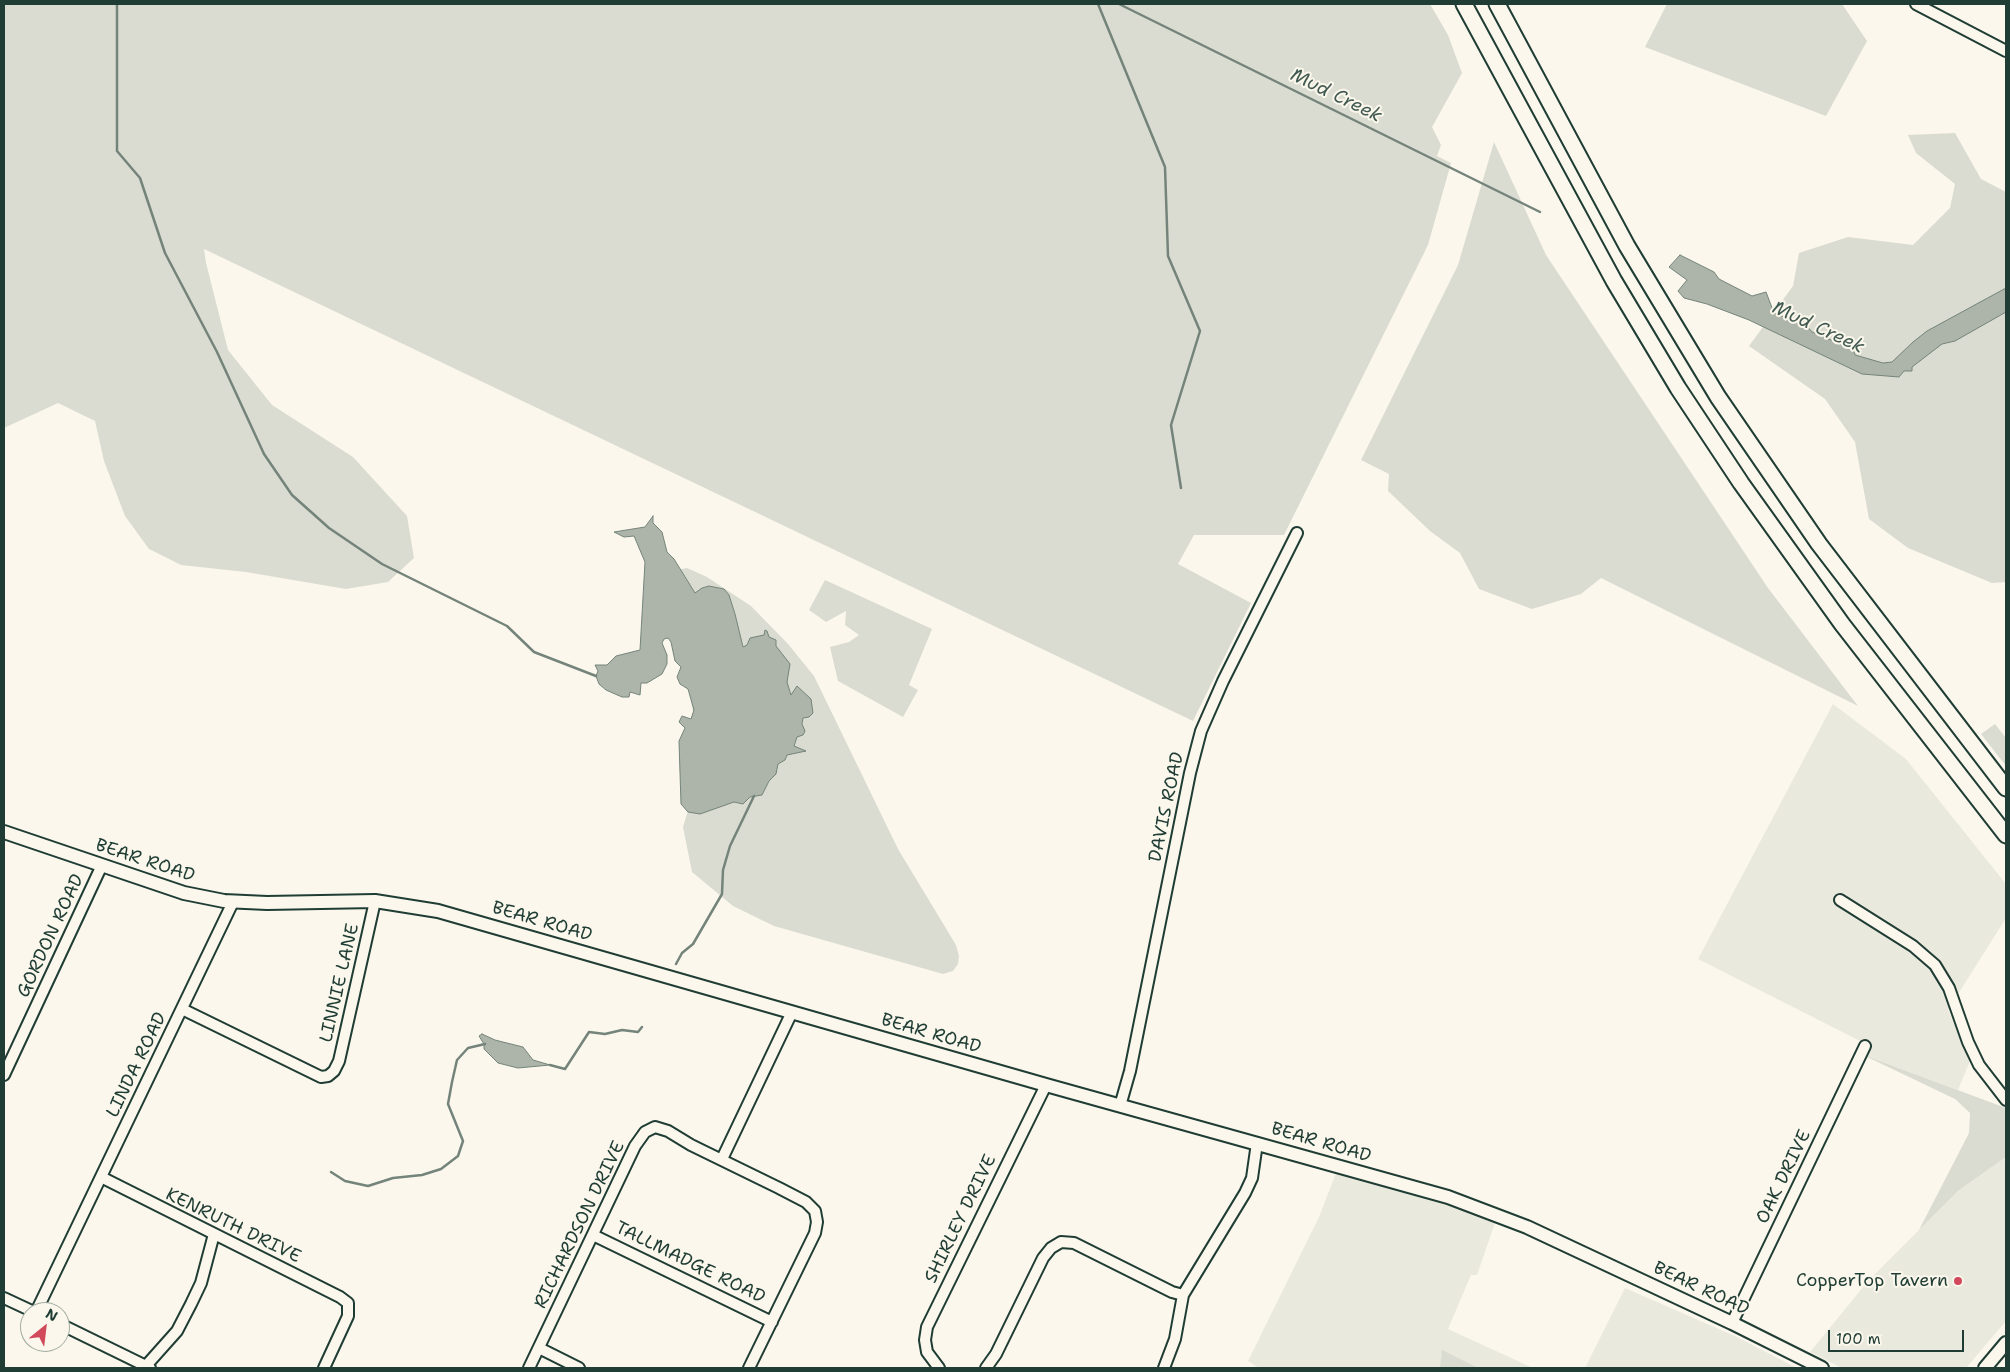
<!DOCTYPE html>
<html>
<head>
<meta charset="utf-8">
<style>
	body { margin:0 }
	#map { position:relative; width:2010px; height:1372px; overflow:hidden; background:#fbf7ec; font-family:"Shantell Sans",sans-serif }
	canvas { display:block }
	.frame { position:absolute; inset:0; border:5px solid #1f3d34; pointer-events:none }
	.north { position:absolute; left:20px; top:1302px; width:50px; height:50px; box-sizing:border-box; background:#fbf7ec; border:1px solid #a3ada2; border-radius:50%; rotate:29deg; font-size:14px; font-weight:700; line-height:20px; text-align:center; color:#1f3d34 }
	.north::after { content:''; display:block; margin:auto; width:18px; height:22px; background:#d1495b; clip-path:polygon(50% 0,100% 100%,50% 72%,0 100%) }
	.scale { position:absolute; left:1828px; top:1330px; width:136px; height:22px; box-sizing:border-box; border:2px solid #1f3d34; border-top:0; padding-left:6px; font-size:15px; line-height:18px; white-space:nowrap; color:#1f3d34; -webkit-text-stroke:4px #fbf7ec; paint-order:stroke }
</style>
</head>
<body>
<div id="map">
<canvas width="2010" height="1372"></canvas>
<div class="frame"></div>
<div class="north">N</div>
<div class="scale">100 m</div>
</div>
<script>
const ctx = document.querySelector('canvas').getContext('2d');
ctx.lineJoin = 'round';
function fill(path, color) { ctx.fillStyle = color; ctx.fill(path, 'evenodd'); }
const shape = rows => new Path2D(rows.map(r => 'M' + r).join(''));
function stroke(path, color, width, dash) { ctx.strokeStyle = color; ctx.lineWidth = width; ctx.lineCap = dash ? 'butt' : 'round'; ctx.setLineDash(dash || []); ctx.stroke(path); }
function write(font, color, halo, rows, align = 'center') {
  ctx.font = font + ' "Shantell Sans",sans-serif'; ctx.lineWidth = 4; ctx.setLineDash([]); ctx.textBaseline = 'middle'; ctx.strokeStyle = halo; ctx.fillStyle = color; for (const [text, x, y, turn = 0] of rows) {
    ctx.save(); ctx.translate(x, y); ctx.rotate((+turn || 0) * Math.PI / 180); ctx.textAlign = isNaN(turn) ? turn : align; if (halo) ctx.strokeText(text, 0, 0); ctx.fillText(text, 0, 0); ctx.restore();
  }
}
const built = shape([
	[1833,704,1906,759,2006,884,2006,918,1948,1010,1970,1061,1958,1090,1861,1054,1864,1043,1698,959],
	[2006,1157,2006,1321,1966,1368,1842,1368,1810,1352,1868,1281,1958,1191],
	[1336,1173,1496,1220,1477,1275,1471,1275,1448,1329,1533,1368,1259,1368,1248,1361,1319,1217],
	[1625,1288,1737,1337,1797,1368,1585,1368]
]);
const green = shape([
	[4,4,1430,4,1448,35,1462,73,1432,127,1441,145,1437,156,1451,163,1428,245,1284,535,1194,535,1178,564,1251,603,1193,721,204,249,206,263,228,350,272,405,353,457,407,516,414,558,388,582,346,589,246,572,181,565,149,549,125,516,104,461,95,421,58,403,4,428],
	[1667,4,1842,4,1867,41,1826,116,1645,47],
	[1955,133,1981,179,2006,192,2006,582,1992,583,1908,548,1869,519,1855,442,1825,399,1749,346,1793,286,1799,253,1848,237,1913,245,1950,208,1955,184,1916,153,1908,135],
	[1494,142,1546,255,1768,588,1858,706,1601,578,1581,594,1532,609,1479,589,1460,553,1430,531,1388,491,1389,474,1361,460,1458,265],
	[687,568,707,577,751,606,788,644,814,676,898,849,956,945,959,956,958,964,953,971,943,974,774,926,733,906,692,872,683,827,698,778,696,730,670,571],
	[825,580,932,629,909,685,918,690,903,717,838,681,830,647,849,642,859,635,845,625,846,611,826,622,809,610],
	[1995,724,2006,738,2006,766,1981,734],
	[1861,1054,2006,1108,2006,1157,1958,1191,1919,1230,1969,1133,1970,1113,1955,1099],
	[1442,1350,1478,1368,1440,1368]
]);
const water = shape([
	[1680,255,1714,272,1719,279,1752,296,1766,292,1774,313,1792,320,1802,320,1812,332,1853,349,1855,355,1883,363,1892,362,1913,342,1927,331,2006,288,2006,312,1955,341,1942,344,1912,367,1912,371,1904,371,1899,377,1862,374,1749,320,1707,304,1684,298,1678,291,1687,280,1669,267,1680,255],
	[653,516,653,523,662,532,667,552,674,559,695,593,702,588,709,586,724,589,729,595,735,614,743,647,747,645,750,638,764,635,765,630,767,631,769,637,776,640,776,646,790,664,787,682,791,695,797,686,811,699,813,713,809,717,803,718,802,724,805,731,803,735,797,737,794,746,806,751,787,755,785,760,778,764,776,774,769,781,762,795,750,797,743,804,734,802,700,814,688,812,681,804,679,741,685,728,679,722,682,716,691,719,694,710,688,689,680,684,677,677,681,667,675,661,671,642,668,638,664,639,662,643,667,655,667,664,662,674,647,683,641,683,640,695,630,692,629,697,622,697,606,690,599,684,596,676,598,671,595,665,607,665,616,656,640,650,645,562,634,536,624,537,614,532,645,527,653,516],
	[482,1034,495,1040,523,1047,533,1060,550,1065,518,1068,498,1063,484,1049,484,1044,479,1036,482,1034]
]);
const stream = shape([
	[117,4,117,151,140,178,165,253,217,352,264,454,292,495,329,528,382,564,507,626,534,652,596,676],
	[1098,4,1165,167,1168,256,1200,331,1171,425,1181,488],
	[1119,4,1540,212],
	[676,964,682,953,693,944,722,894,723,870,730,846,754,796],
	[550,1065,565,1069,589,1032,605,1034,622,1030,638,1032,642,1027],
	[331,1172,345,1181,368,1186,393,1178,422,1175,441,1169,458,1156,463,1141,448,1104,452,1082,457,1060,468,1048,485,1044]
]);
const minor = shape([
	[1916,4,2006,51],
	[1840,900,1913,946,1935,965,1949,988,1968,1042,1979,1065,2006,1100],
	[182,1009,321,1077,328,1076,334,1071,339,1061,375,901],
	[4,1075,102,865],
	[1120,1106,1130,1071,1190,773,1201,731,1223,681,1297,533],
	[722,1159,792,1012],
	[101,1177,340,1297,348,1303,348,1316,324,1368],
	[593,1235,772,1322],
	[4,1298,34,1312],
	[36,1312,233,902],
	[1732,1323,1865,1046],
	[60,1324,150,1368],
	[539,1348,579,1368],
	[144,1368,177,1331,191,1304,201,1283,214,1234],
	[529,1368,635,1146,645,1132,655,1127,668,1131,691,1145,779,1188,806,1202,815,1211,817,1222,815,1233,749,1368],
	[939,1368,927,1352,925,1340,927,1327,1046,1085],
	[986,1368,996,1354,1043,1258,1051,1248,1061,1242,1074,1243,1172,1292,1183,1295],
	[1164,1368,1175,1339,1183,1295,1245,1193,1252,1178,1257,1143]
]);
const major = shape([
	[4,832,184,893,224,901,267,903,375,901,438,911,1046,1085,1448,1197,1527,1227,1732,1323,1822,1368],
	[1985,1368,2006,1343]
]);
const highway = shape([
	[1464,4,1614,281,1678,388,1741,483,1842,624,2006,835],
	[1497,4,1627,246,1718,397,1819,544,2006,788]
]);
const markers = [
	[1958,1281,5,"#d1495b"]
];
const streetNames = [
	["DAVIS ROAD",1167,807,-78],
	["BEAR ROAD",145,861,18],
	["BEAR ROAD",542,922,16],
	["GORDON ROAD",51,936,-65],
	["LINNIE LANE",340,983,-77],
	["BEAR ROAD",931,1034,16],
	["LINDA ROAD",137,1065,-64],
	["BEAR ROAD",1321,1143,16],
	["OAK DRIVE",1784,1177,-64],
	["SHIRLEY DRIVE",961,1219,-64],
	["RICHARDSON DRIVE",580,1225,-64],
	["KENRUTH DRIVE",233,1226,26],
	["TALLMADGE ROAD",690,1263,26],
	["BEAR ROAD",1701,1289,25]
];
const poiNames = [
	["CopperTop Tavern",1948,1281]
];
const waterNames = [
	["Mud Creek",1336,96,26],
	["Mud Creek",1818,328,25]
];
fill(built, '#eae9de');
fill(green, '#dbdcd1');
fill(water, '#adb4aa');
stroke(water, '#74847b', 1);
stroke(stream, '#74847b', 2.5);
stroke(minor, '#1f3d34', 14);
stroke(major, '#1f3d34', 16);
stroke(highway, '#1f3d34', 19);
stroke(minor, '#fbf7ec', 10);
stroke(major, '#fbf7ec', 12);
stroke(highway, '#fbf7ec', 15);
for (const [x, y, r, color] of markers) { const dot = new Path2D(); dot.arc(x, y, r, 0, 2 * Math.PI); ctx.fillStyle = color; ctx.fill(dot); stroke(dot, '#fbf7ec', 2); }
write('18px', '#1f3d34', '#fbf7ec', streetNames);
write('18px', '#1f3d34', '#fbf7ec', poiNames, 'right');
write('italic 19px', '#425b52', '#fbf7ec', waterNames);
</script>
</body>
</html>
